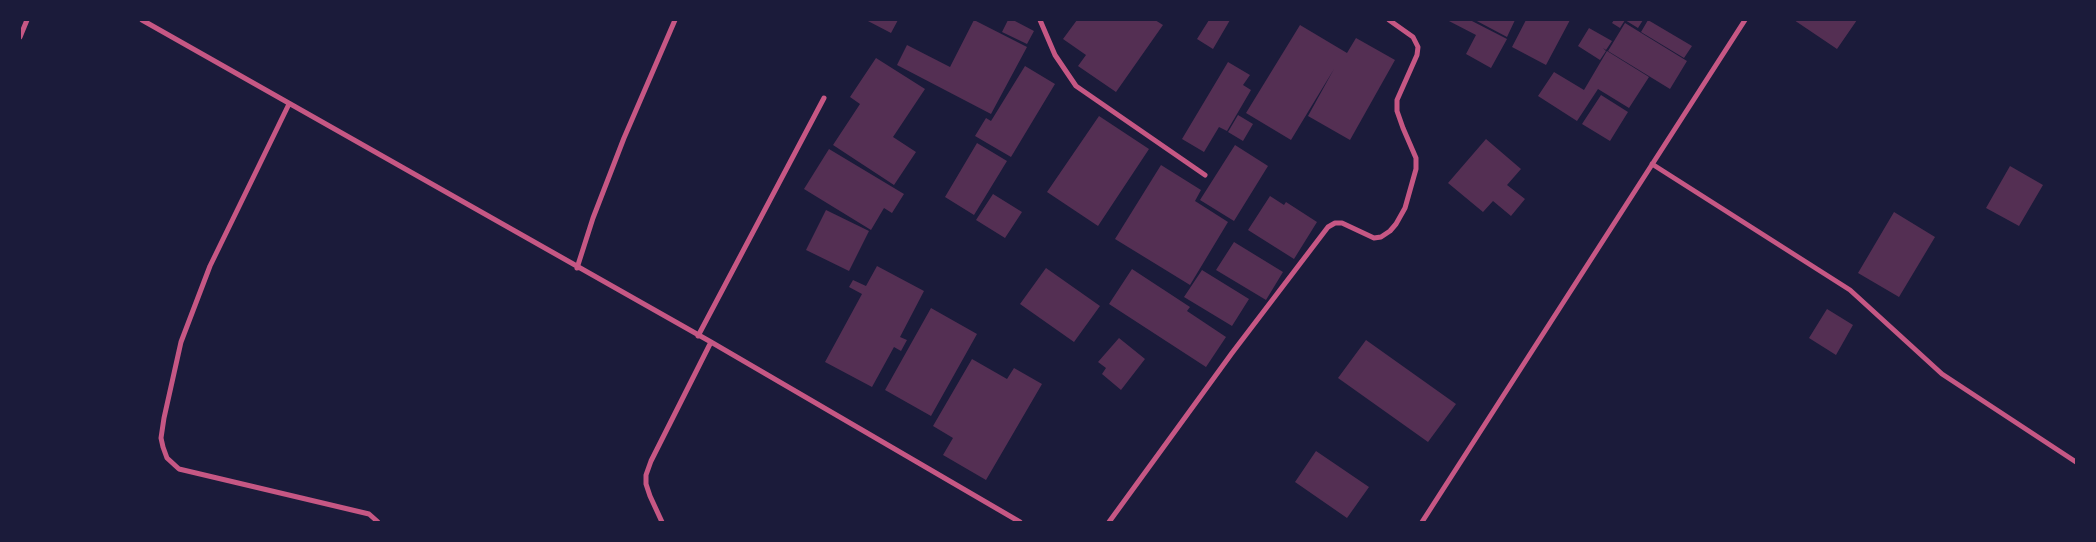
<!DOCTYPE html>
<html>
<head>
<meta charset="utf-8">
<style>
	body { margin:0 }
	#map { position:relative; width:2096px; height:542px; overflow:hidden; background:#1b1b3a; font-family:"Open Sans",sans-serif }
	canvas { display:block }
	.frame { position:absolute; inset:0; border:21px solid #1b1b3a; pointer-events:none }
</style>
</head>
<body>
<div id="map">
<canvas width="2096" height="542"></canvas>
<div class="frame"></div>
</div>
<script>
const ctx = document.querySelector('canvas').getContext('2d');
ctx.lineJoin = 'round';
function fill(path, color) { ctx.fillStyle = color; ctx.fill(path, 'evenodd'); }
const shape = rows => new Path2D(rows.map(r => 'M' + r).join(''));
function stroke(path, color, width, dash) { ctx.strokeStyle = color; ctx.lineWidth = width; ctx.lineCap = dash ? 'butt' : 'round'; ctx.setLineDash(dash || []); ctx.stroke(path); }
const building = shape([
	[866,20,898,20,891,33],
	[974,20,1027,47,991,114,897,65,907,45,950,67],
	[1008,20,1013,20,1034,31,1027,44,1002,32],
	[1077,20,1155,20,1163,25,1116,92,1078,66,1086,55,1063,39],
	[1209,20,1230,20,1213,49,1197,39],
	[1447,20,1470,20,1507,39,1491,68,1466,54,1476,35],
	[1475,20,1515,20,1507,37],
	[1526,20,1570,20,1546,65,1512,47],
	[1614,20,1643,20,1638,28,1625,20,1620,28,1612,23],
	[1648,20,1692,46,1684,58,1641,32],
	[1794,20,1857,20,1837,49],
	[1625,23,1687,61,1670,89,1608,51],
	[1300,25,1347,53,1356,38,1395,60,1350,140,1308,116,1334,69,1291,140,1246,113],
	[1589,28,1612,41,1606,50,1603,48,1606,51,1600,60,1578,46],
	[1607,51,1649,77,1629,108,1598,89,1577,121,1538,96,1554,72,1584,90],
	[876,58,925,89,893,137,916,152,894,185,833,145,860,104,850,97],
	[1228,62,1250,75,1243,85,1251,90,1227,131,1219,127,1204,152,1182,139],
	[1025,66,1055,84,1011,157,975,136,986,118,991,121],
	[1601,95,1628,112,1610,141,1582,124],
	[1238,115,1253,124,1243,141,1228,132],
	[1099,116,1149,149,1098,226,1047,192],
	[1486,139,1521,169,1507,185,1525,199,1511,216,1493,201,1483,212,1448,183],
	[977,143,1007,161,974,215,945,197],
	[1235,145,1268,166,1234,221,1200,200],
	[829,149,904,194,892,213,884,208,871,230,804,189],
	[1161,165,1201,190,1195,201,1228,222,1190,285,1115,239],
	[2010,166,2043,185,2019,226,1986,208],
	[993,194,1022,212,1005,238,976,220],
	[1270,196,1284,205,1286,202,1317,222,1294,259,1248,230],
	[826,210,869,231,849,271,806,250],
	[1894,212,1935,237,1899,297,1858,273],
	[1234,242,1283,272,1266,300,1216,270],
	[877,266,924,291,900,337,907,340,901,351,894,347,872,387,825,362,862,294,849,287,853,280,866,286],
	[1046,268,1100,306,1074,342,1020,304],
	[1132,269,1190,307,1187,311,1226,337,1206,367,1109,304],
	[1202,270,1249,299,1232,326,1184,297],
	[931,308,977,334,931,416,885,390],
	[1827,309,1853,325,1836,355,1809,338],
	[1119,338,1145,359,1121,390,1102,374,1106,368,1098,362],
	[1366,340,1456,404,1428,442,1338,378],
	[972,359,1007,379,1014,368,1042,384,986,480,943,455,953,438,933,426],
	[1316,451,1369,487,1347,518,1295,482]
]);
const minor = shape([
	[142,20,711,342,1020,522],
	[1040,20,1055,55,1076,86,1205,175],
	[20,37,27,20],
	[289,104,210,266,181,342,164,418,161,438,163,447,167,458,179,469,369,514,378,522],
	[1652,164,1850,290,1942,374,2076,462],
	[577,268,593,218,624,138,675,20],
	[698,336,824,98],
	[662,522,650,496,646,484,646,475,651,461,711,342],
	[1109,522,1232,353,1328,227,1335,223,1342,223,1374,238,1381,237,1390,231,1396,224,1405,208,1416,169,1416,158,1403,128,1397,111,1397,100,1417,55,1418,47,1413,37,1389,20],
	[1422,522,1745,20]
]);
fill(building, '#542f53');
stroke(minor, '#c65784', 5);
</script>
</body>
</html>
